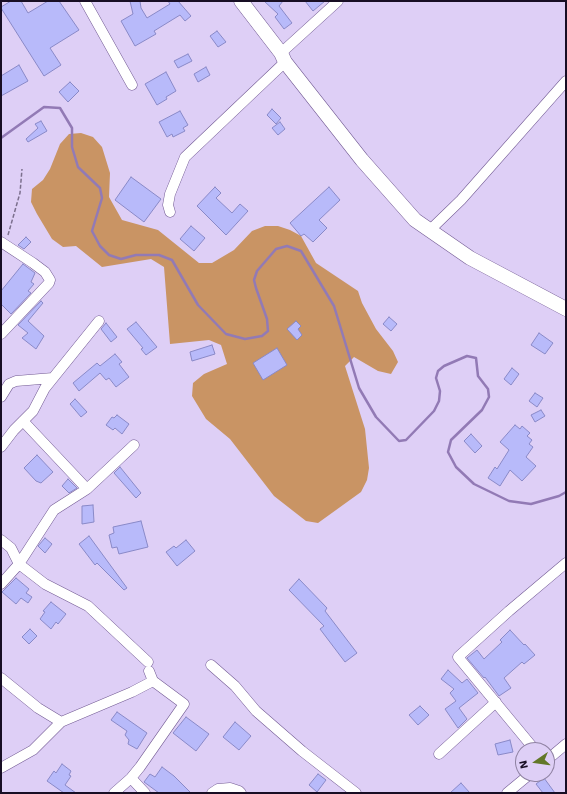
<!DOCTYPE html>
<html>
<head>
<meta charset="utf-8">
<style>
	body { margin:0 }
	#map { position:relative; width:567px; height:794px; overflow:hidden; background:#decff6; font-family:"Work Sans",sans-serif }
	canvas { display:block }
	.frame { position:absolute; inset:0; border:2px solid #180e24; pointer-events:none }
	.north { position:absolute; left:515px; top:742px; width:40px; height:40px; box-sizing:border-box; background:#decff6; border:1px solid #8f82a2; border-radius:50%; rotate:257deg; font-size:11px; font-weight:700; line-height:16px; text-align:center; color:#180e24 }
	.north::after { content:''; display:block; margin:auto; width:14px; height:18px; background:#627728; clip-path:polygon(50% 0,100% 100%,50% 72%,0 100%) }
</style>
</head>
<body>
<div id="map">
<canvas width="567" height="794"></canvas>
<div class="frame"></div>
<div class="north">N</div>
</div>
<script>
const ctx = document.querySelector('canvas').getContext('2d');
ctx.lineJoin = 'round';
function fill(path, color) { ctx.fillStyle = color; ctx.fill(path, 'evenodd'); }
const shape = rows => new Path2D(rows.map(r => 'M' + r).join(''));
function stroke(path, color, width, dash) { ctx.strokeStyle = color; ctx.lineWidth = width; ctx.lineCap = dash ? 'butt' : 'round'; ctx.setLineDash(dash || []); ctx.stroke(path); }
const forest = shape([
	[81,133,93,137,102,147,110,173,109,197,122,220,158,230,199,263,212,263,234,250,252,231,265,226,278,226,290,230,301,236,316,263,358,291,362,303,376,329,393,351,398,362,391,374,378,371,354,357,345,366,365,429,369,468,367,480,361,492,318,523,306,521,274,496,230,439,206,419,192,396,193,383,204,374,227,364,221,345,209,340,170,344,164,267,151,259,102,267,76,246,63,247,52,239,37,214,31,202,32,189,43,180,50,169,60,144,69,134]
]);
const stream = shape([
	[1,138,44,107,60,108,72,128,72,147,78,167,100,188,102,198,92,231,100,246,109,255,121,259,136,255,159,255,172,260,198,305,226,334,245,339,262,336,268,331,267,319,256,288,254,280,257,271,276,249,287,246,301,251,334,306,359,388,376,417,399,441,406,440,434,411,439,401,440,391,436,378,438,371,444,366,467,356,476,358,478,376,488,389,489,397,482,410,451,440,448,452,456,467,474,484,509,501,531,504,559,496,566,492]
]);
const building = shape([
	[11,1,21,1,28,13,48,1,59,1,79,30,50,48,61,65,44,76,1,8,1,7,11,1],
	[130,1,140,1,141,8,147,18,170,4,168,1,178,1,191,16,185,21,180,15,154,31,156,34,135,46,121,21,133,14,130,1],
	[264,1,283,1,279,6,292,23,284,29,275,17,278,14,264,1],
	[305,1,325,1,313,11,305,1],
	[217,31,226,42,218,47,210,36,217,31],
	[188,54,192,61,178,68,174,61,188,54],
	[19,65,28,81,1,96,1,76,19,65],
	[206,67,210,75,198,82,194,74,206,67],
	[166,72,176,91,166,97,167,99,157,105,145,84,166,72],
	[70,82,79,91,68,102,59,92,70,82],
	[272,109,281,118,276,124,267,115,272,109],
	[180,111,188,125,183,128,185,131,173,137,172,134,167,137,159,122,180,111],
	[41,121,47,131,28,142,26,139,38,128,35,124,41,121],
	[280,122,285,129,278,135,272,128,280,122],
	[131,177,161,199,144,222,115,200,131,177],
	[215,187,221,193,216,198,232,213,240,204,248,211,226,235,197,206,215,187],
	[329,187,340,200,319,220,327,228,313,242,304,234,301,236,290,223,329,187],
	[191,226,205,238,194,251,180,239,191,226],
	[26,237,31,242,24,249,18,245,26,237],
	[23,264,35,273,31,282,34,284,28,291,31,293,11,314,1,304,1,291,23,264],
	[41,301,43,303,28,321,44,336,36,349,22,338,28,333,18,325,41,301],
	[389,317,397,324,391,331,383,324,389,317],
	[296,321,301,326,298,329,302,335,297,340,287,329,296,321],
	[136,322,157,347,146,355,141,349,143,348,127,329,136,322],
	[106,323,117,337,111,342,101,329,106,323],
	[539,333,553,343,545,354,531,345,539,333],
	[212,345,215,354,192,361,190,352,212,345],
	[277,348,287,365,263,380,253,363,277,348],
	[115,354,122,362,119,364,129,377,116,387,109,378,106,380,100,373,79,391,73,383,97,363,100,366,115,354],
	[512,368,519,374,511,385,504,379,512,368],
	[535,393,543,398,537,407,529,401,535,393],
	[75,399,87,412,81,417,70,404,75,399],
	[541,410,545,416,535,422,531,415,541,410],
	[117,415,129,424,122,434,115,428,113,430,106,425,112,417,114,418,117,415],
	[515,425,520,429,522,426,530,433,527,436,532,440,529,444,533,447,526,457,536,466,522,481,510,470,500,486,488,478,495,467,497,469,509,450,500,442,515,425],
	[471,434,482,446,475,453,464,441,471,434],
	[37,455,53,472,41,483,36,481,24,468,37,455],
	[120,467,141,493,136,498,114,473,120,467],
	[68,479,77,488,69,493,62,486,68,479],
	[93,505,94,522,82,524,82,506,93,505],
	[141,521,148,547,119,554,117,547,112,548,109,535,114,533,113,527,141,521],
	[89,536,127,588,124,590,97,563,95,565,79,544,89,536],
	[45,538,52,544,45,553,38,546,45,538],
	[186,540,195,551,177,566,166,552,174,546,176,548,186,540],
	[16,578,29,589,26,593,32,597,28,603,21,598,16,604,2,592,16,578],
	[299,579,327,608,325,611,357,653,345,662,320,629,324,626,289,590,299,579],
	[51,602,66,614,58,624,56,622,51,629,40,619,45,612,43,611,51,602],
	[30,629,37,636,29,644,22,637,30,629],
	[510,630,524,645,525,644,535,655,524,664,522,662,504,678,511,688,499,696,485,677,484,678,467,658,477,650,484,659,502,642,500,640,510,630],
	[448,670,462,683,467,679,478,693,459,708,467,719,458,728,445,709,456,701,450,693,454,689,441,679,448,670],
	[420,706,429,715,418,725,409,715,420,706],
	[117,712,147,733,137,749,128,744,129,740,125,735,127,731,111,720,117,712],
	[186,717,209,734,196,751,173,733,186,717],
	[235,722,251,736,239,750,223,737,235,722],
	[510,740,513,752,498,755,495,744,510,740],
	[62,764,71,771,69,775,71,776,65,785,76,793,64,793,47,781,54,771,56,773,62,764],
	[162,767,174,776,191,793,159,793,144,782,150,774,155,777,162,767],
	[318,774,326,780,317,792,309,785,318,774],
	[544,778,555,793,543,793,536,784,544,778],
	[461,783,470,793,450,793,461,783]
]);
const path = shape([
	[8,235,20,193,22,169]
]);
const street = shape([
	[85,1,132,85],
	[281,53,338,1],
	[170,212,168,205,170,194,185,157,285,62],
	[430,230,461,200,566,81],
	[1,242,33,263,45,272,50,280,49,283,1,334],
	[1,397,9,384,16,381,53,378],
	[23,421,87,489],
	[1,447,14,430,33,411,45,388,99,321],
	[1,540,11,548,19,564,45,584,88,606,148,662],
	[1,584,19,564,54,510,87,489,134,445],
	[211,665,235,686,256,711,302,751,356,793],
	[1,678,38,708,61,722],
	[535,750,458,657,509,611,566,563],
	[439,754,496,702],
	[547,760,566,744],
	[1,768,33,750,61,722,132,692,153,681],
	[131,778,145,793],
	[114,793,131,778,140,767,184,704,153,681,149,671],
	[212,793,218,789,230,788,239,791,241,793],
	[507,793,530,774]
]);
const secondary = shape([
	[241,1,281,53,285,62,362,160,415,220,470,258,566,309]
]);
fill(forest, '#c99464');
stroke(stream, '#927ab5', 2.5);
fill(building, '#b8bafa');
stroke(building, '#8989c7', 1);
stroke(street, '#725a93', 11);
stroke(secondary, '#725a93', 15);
stroke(path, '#7b6f8d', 1.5, [4, 2]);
stroke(street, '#fff', 10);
stroke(secondary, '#fff', 14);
</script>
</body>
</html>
